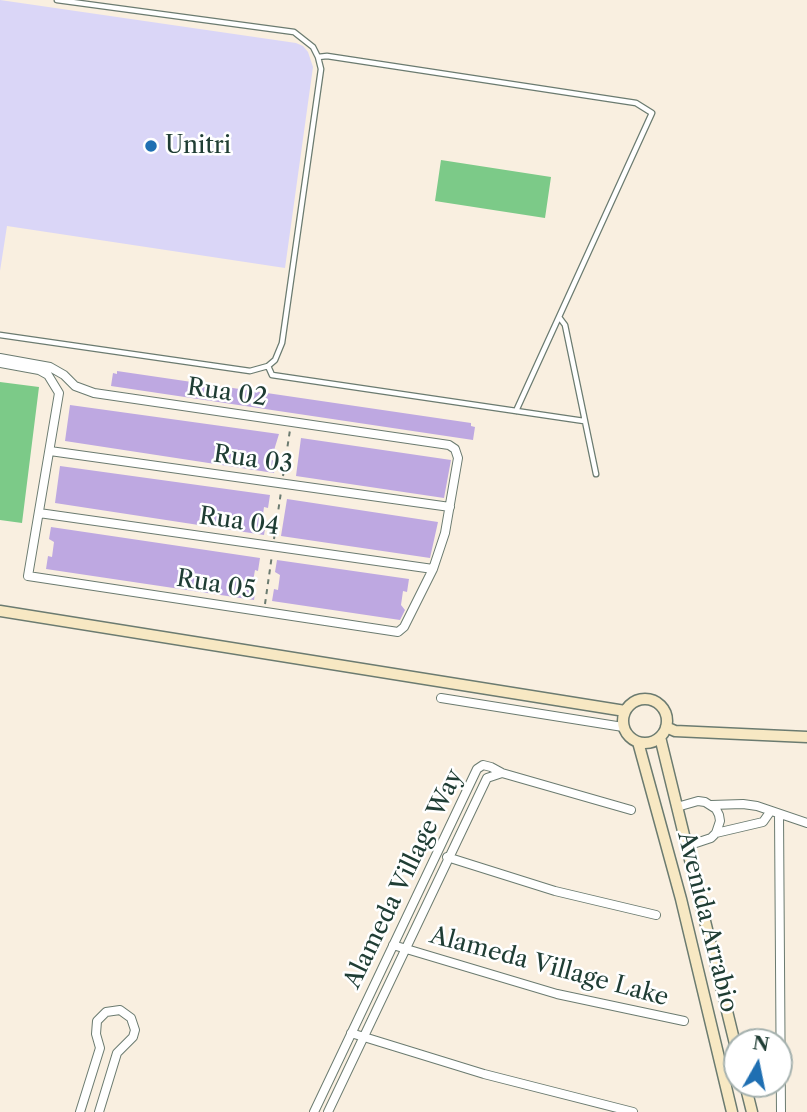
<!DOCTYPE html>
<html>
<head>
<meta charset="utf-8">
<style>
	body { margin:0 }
	#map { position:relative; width:807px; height:1112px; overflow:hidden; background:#f9efe0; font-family:"Libre Caslon Text",serif }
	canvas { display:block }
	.north { position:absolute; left:723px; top:1028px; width:70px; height:70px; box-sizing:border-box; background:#fff; border:2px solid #a5b1ae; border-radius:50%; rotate:9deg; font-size:19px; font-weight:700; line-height:28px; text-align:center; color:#1f3d34 }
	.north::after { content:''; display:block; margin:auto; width:24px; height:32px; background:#1f6fb2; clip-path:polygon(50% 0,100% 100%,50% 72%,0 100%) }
</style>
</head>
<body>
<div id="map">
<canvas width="807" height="1112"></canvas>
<div class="north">N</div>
</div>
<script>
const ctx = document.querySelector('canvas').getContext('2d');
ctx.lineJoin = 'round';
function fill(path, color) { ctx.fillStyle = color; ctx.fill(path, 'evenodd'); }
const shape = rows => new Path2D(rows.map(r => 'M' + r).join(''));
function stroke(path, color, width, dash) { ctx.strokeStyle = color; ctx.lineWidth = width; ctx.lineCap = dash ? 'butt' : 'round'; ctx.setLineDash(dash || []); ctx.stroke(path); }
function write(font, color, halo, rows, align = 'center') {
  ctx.font = font + ' "Libre Caslon Text",serif'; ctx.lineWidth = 5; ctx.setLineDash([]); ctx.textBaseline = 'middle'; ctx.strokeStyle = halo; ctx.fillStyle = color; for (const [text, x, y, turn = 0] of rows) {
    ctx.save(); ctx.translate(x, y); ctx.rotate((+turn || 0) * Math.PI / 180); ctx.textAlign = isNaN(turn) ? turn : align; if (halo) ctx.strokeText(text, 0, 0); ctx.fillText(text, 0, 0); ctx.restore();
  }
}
const built = shape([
	[0,0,296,43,303,46,308,52,313,67,285,268,7,226,0,271]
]);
const green = shape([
	[441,160,551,177,545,218,435,201],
	[0,382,39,387,22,523,0,520]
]);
const building = shape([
	[117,371,471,423,471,426,475,427,473,440,111,386,113,373,117,374],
	[70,405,279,434,271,460,276,461,274,473,65,441],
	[301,438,451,460,444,498,296,476],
	[60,466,270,495,268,508,264,507,262,522,266,522,264,535,55,503],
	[287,499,438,522,430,558,281,536],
	[51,527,260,558,258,571,255,570,252,587,256,587,254,600,46,569,48,556,52,557,54,542,49,539],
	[277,560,409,579,407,592,403,591,401,605,405,610,400,620,272,601,274,589,278,590,280,575,275,572]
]);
const path = shape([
	[283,476,290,430],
	[274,539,281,492],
	[265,604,272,555]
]);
const lane = shape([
	[318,57,327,56,636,103,652,113,516,411],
	[559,317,565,325,596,474],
	[0,335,250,371,268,366,275,360,282,343,321,69,318,57,313,47,294,32,57,0],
	[268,366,272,375,584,421]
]);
const street = shape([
	[0,358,50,367,64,375,75,386,94,393,449,445,455,449,458,458,445,533,433,569,404,627,398,632,28,576,59,393,48,375,39,370,0,363],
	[50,451,450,507],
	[39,513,433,569],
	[441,698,623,727],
	[711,805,743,804,757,806,807,823],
	[677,807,698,801,705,802,716,809,719,815,720,821,716,833,711,838,687,846],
	[779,814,781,1112],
	[716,833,763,822,770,812],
	[447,857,555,891,656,915],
	[393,945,557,994,684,1021],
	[351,1033,484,1074,633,1112],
	[80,1112,100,1048,96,1034,97,1021,106,1012,120,1010,131,1018,135,1030,133,1037,117,1053,99,1112],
	[314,1112,477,769,483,765,491,767,502,773,631,810],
	[328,1112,487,778,502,773]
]);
const secondary = shape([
	[0,611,625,711],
	'623 721a22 22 0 1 1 44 0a22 22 0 1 1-44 0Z',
	[666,727,675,731,807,737],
	[660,737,737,1052],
	[638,742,681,899,732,1112],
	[745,1084,752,1112]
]);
const markers = [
	[151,146,7,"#1f6fb2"]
];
const poiNames = [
	["Unitri",165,146]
];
const streetNames = [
	["Rua 02",227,393,8],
	["Rua 03",253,460,8],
	["Rua 04",239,522,8],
	["Rua 05",216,585,9],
	["Alameda Village Way",404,879,-64],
	["Avenida Arrabio",707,922,76],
	["Alameda Village Lake",549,967,15]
];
fill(built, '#dad6f7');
fill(green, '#7cca88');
fill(building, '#bea8e1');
stroke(lane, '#6b7b70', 7);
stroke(street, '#6b7b70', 10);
stroke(secondary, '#6b7b70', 13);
stroke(path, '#6b7b70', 2, [5, 5]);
stroke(lane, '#fff', 4.5);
stroke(street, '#fff', 8);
stroke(secondary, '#f7e8c3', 10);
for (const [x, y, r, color] of markers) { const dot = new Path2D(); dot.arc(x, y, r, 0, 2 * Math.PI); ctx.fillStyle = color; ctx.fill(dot); stroke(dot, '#fff', 2.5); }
write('24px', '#1f3d34', '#fff', poiNames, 'left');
write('24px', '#1f3d34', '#fff', streetNames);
</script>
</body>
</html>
